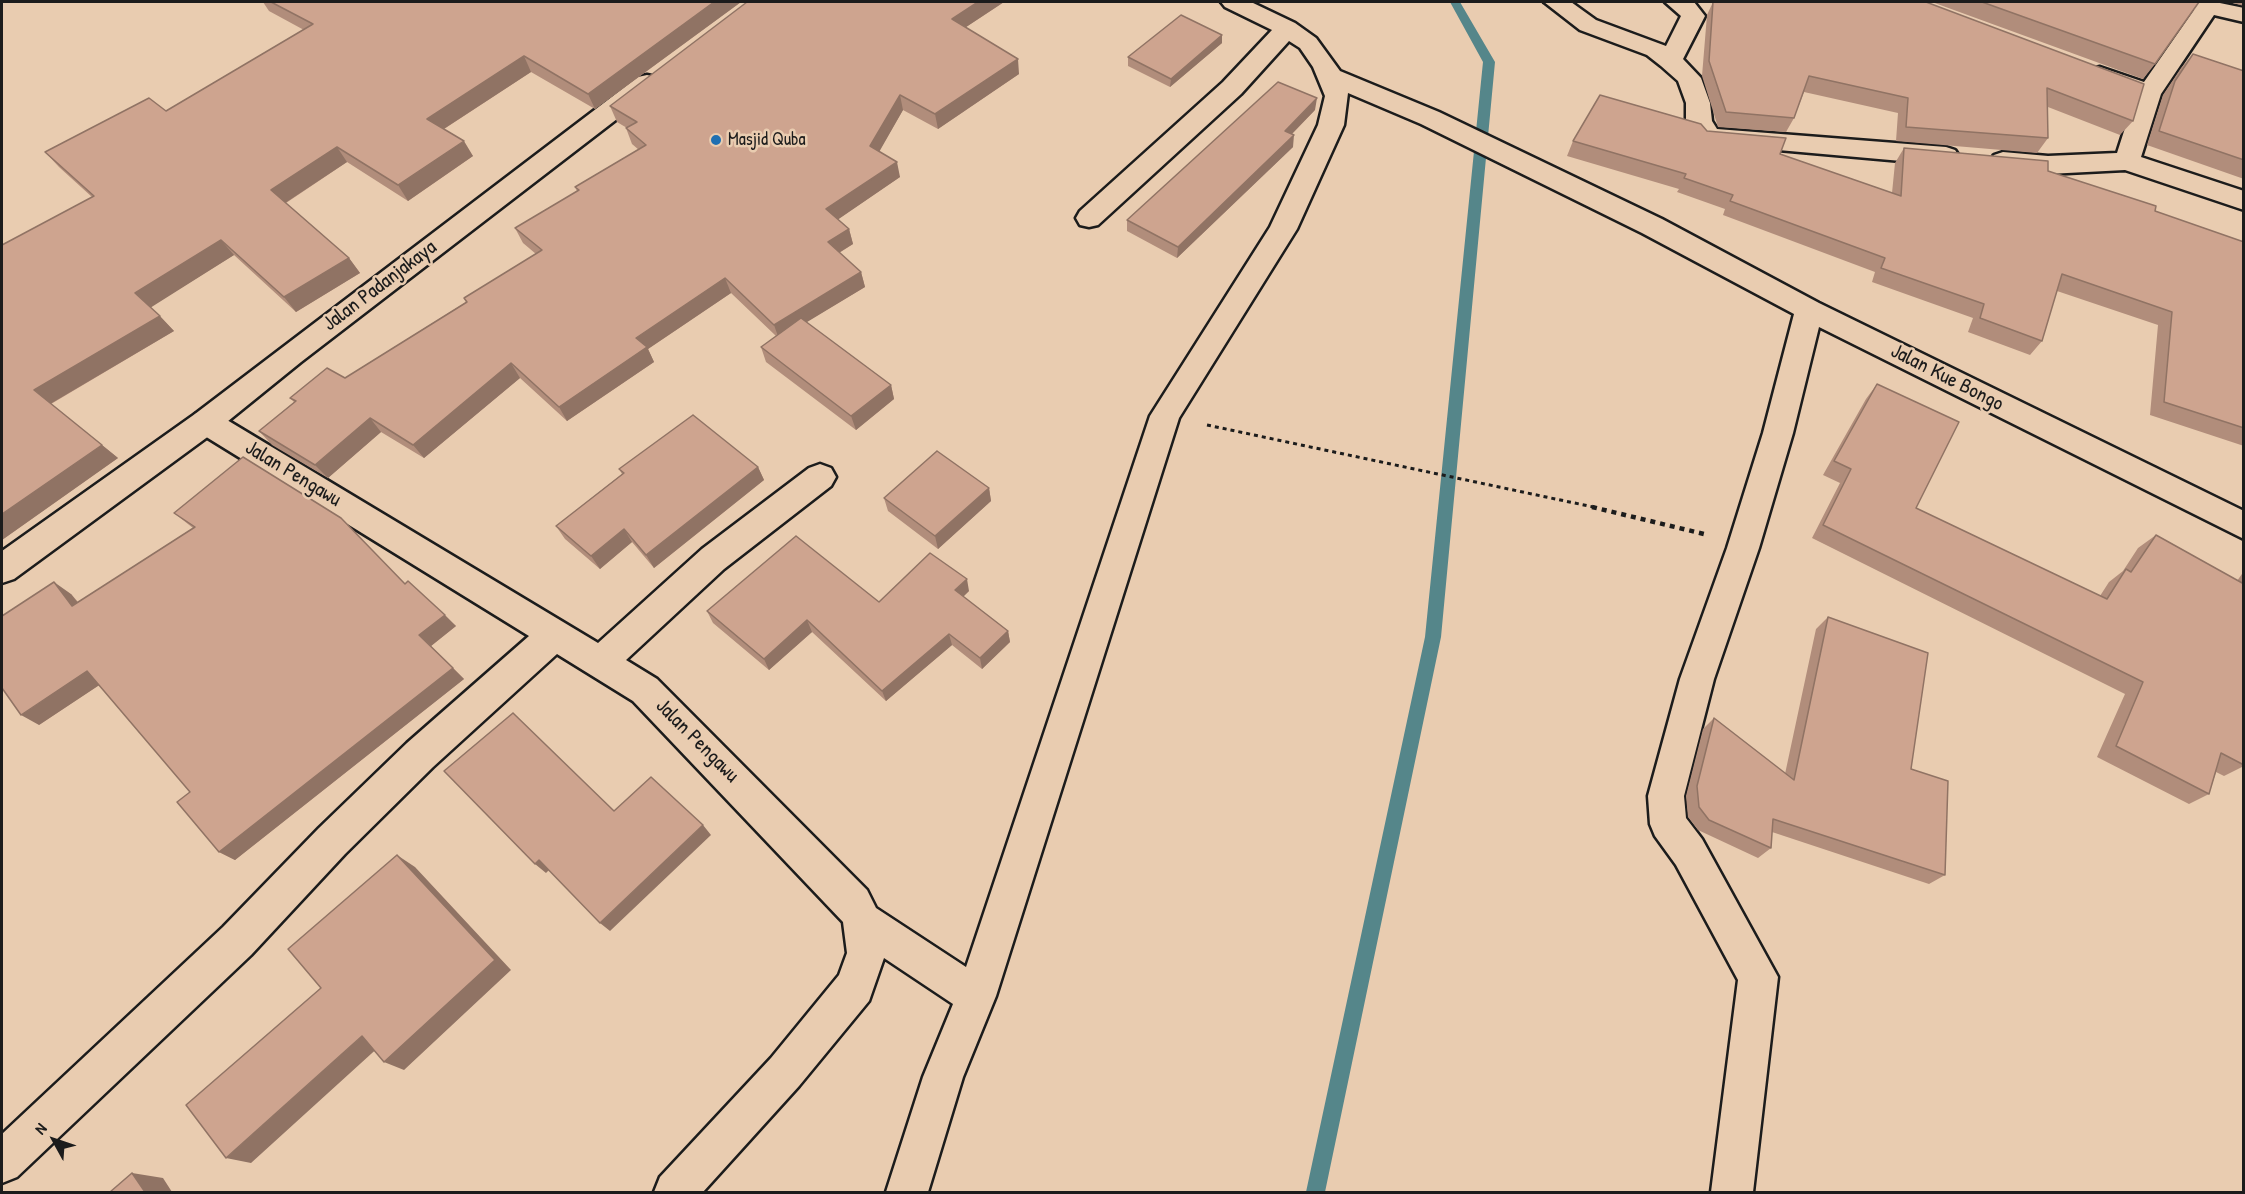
<!DOCTYPE html>
<html>
<head>
<meta charset="utf-8">
<style>
	body { margin:0 }
	#map { position:relative; width:2245px; height:1194px; overflow:hidden; background:#e9ccb0; font-family:"Patrick Hand",sans-serif }
	canvas { display:block }
	.frame { position:absolute; inset:0; border:3px solid #1c1c1c; pointer-events:none }
	.north { position:absolute; left:24px; top:1110px; width:60px; height:60px; -webkit-text-stroke:4px #e9ccb0; paint-order:stroke; rotate:310deg; font-size:16px; font-weight:700; line-height:24px; text-align:center; color:#1c1c1c }
	.north::after { content:''; display:block; margin:auto; width:21px; height:27px; background:#1c1c1c; clip-path:polygon(50% 0,100% 100%,50% 72%,0 100%) }
</style>
</head>
<body>
<div id="map">
<canvas width="2245" height="1194"></canvas>
<div class="frame"></div>
<div class="north">N</div>
</div>
<script>
const ctx = document.querySelector('canvas').getContext('2d');
ctx.lineJoin = 'round';
const shape = rows => new Path2D(rows.map(r => 'M' + r).join(''));
function fill(path, color) { ctx.fillStyle = color; ctx.fill(path, 'evenodd'); }
function stroke(path, color, width, dash) { ctx.strokeStyle = color; ctx.lineWidth = width; ctx.lineCap = dash ? 'butt' : 'round'; ctx.setLineDash(dash || []); ctx.stroke(path); }
function write(font, color, halo, rows, align = 'center') {
  ctx.font = font + ' "Patrick Hand",sans-serif'; ctx.lineWidth = 5; ctx.setLineDash([]); ctx.textBaseline = 'middle'; ctx.strokeStyle = halo; ctx.fillStyle = color; for (const [text, x, y, turn = 0] of rows) {
    ctx.save(); ctx.translate(x, y); ctx.rotate((+turn || 0) * Math.PI / 180); ctx.textAlign = isNaN(turn) ? turn : align; if (halo) ctx.strokeText(text, 0, 0); ctx.fillText(text, 0, 0); ctx.restore();
  }
}
const stream = shape([
	[1450,2,1460,2,1495,62,1441,637,1325,1192,1306,1192,1425,637,1483,62,1450,2]
]);
const pathFar1 = shape([
	[1207,425,1598,508]
]);
const path = shape([
	[1592,507,1704,534]
]);
const street = shape([
	[1221,2,1251,2,1295,23,1316,38,1340,71,1439,112,1662,219,1819,303,2244,511,2244,539,1819,327,1793,433,1759,548,1714,679,1684,796,1686,818,1702,839,1778,977,1753,1192,1711,1192,1738,980,1676,865,1655,836,1650,824,1648,796,1680,679,1727,548,1763,433,1794,314,1642,233,1421,124,1348,93,1344,125,1297,229,1179,418,996,996,963,1077,928,1192,886,1192,923,1077,953,1004,884,958,869,1001,799,1086,703,1192,654,1192,660,1177,771,1058,839,975,847,953,843,922,633,701,557,654,433,767,345,854,251,955,17,1177,2,1183,2,1134,223,927,319,828,407,743,529,636,195,430,191,422,195,414,206,410,217,414,598,643,702,549,809,468,820,464,831,468,836,477,831,486,724,569,626,660,657,679,867,890,876,908,966,967,1150,416,1270,227,1318,125,1325,96,1313,67,1300,48,1289,41,1241,94,1098,225,1089,227,1080,225,1076,218,1080,211,1223,82,1272,30,1225,7,1221,2],
	[1544,2,1571,2,1596,20,1666,46,1681,16,1665,2,1694,2,1705,16,1683,59,1701,78,1710,103,1712,121,1717,129,1946,147,1955,150,1959,156,1955,162,1946,165,1700,143,1686,121,1686,103,1678,81,1661,66,1647,55,1580,30,1544,2],
	[2182,2,2215,2,2244,8,2244,22,2214,15,2161,94,2141,157,2244,191,2244,210,2125,170,2048,174,1994,167,1990,161,1994,155,2003,152,2048,156,2117,153,2135,97,2091,81,2088,75,2091,69,2100,67,2144,82,2194,10,2185,7,2182,2]
]);
const secondary = shape([
	[647,75,656,77,659,83,656,89,301,362,217,430,14,579,2,583,2,551,195,414,638,77,647,75]
]);
const wall = shape([
	[263,2,741,2,595,109,531,72,444,129,473,156,408,201,347,162,286,203,349,258,360,273,296,312,234,255,150,307,174,331,51,404,118,458,2,540,92,197,59,167,45,152,166,111,304,30,269,11],
	[1004,2,966,27,1019,74,938,129,903,110,879,151,900,177,838,219,849,229,853,244,839,253,861,272,865,287,806,322,891,385,894,399,856,430,766,362,761,347,776,336,731,293,648,349,654,362,567,421,520,378,424,458,381,432,328,478,272,445,259,431,294,402,290,398,345,378,466,302,464,298,536,254,523,243,515,228,577,191,575,187,639,150,632,144,626,128,627,128,617,122,610,106],
	[1713,2,1926,2,2133,121,2120,135,2048,107,2048,138,2037,153,1896,141,1898,113,1804,92,1794,118,1786,132,1718,127,1702,76,1707,15],
	[1932,2,2199,2,2155,64,2143,79],
	[2229,2,2244,2,2244,6],
	[1222,35,1222,43,1170,87,1128,66,1128,57],
	[2193,54,2244,71,2244,179,2147,145,2163,95,2181,68],
	[1315,110,1292,134,1293,147,1177,258,1127,231,1127,220],
	[1707,131,1780,154,1892,193,1895,163,1904,148,2048,171,2155,211,2244,242,2244,446,2150,415,2158,325,2057,291,2042,341,2030,355,1968,332,1973,318,1872,282,1875,272,1723,215,1725,209,1677,192,1679,189,1567,156,1573,141],
	[1877,384,1916,508,2100,596,2109,582,2123,571,2138,548,2156,535,2237,581,2244,571,2244,766,2224,776,2216,772,2209,794,2189,804,2097,757,2125,694,1812,538,1840,483,1823,475,1866,399],
	[758,467,764,480,654,568,632,542,600,569,565,539,556,526,622,474,619,469],
	[989,488,991,501,938,549,888,511,884,498],
	[174,513,405,584,456,626,431,646,464,679,235,860,219,852,190,792,99,685,39,725,71,594,78,602,193,528],
	[969,591,963,596,1008,631,1010,642,982,669,952,645,886,701,812,632,769,670,713,623,707,611,879,602],
	[1828,617,1911,769,1945,875,1929,884,1772,832,1771,848,1758,858,1698,830,1688,817,1686,796,1703,729,1714,718,1785,774,1816,629]
]);
const shadedWall = shape([
	[714,2,741,2,595,109,588,94],
	[978,2,1004,2,954,35,952,19],
	[1222,35,1222,43,1170,87,1171,79],
	[524,56,531,72,436,134,427,119],
	[1018,59,1019,74,938,129,935,114],
	[900,95,903,110,874,161,870,146],
	[1317,98,1315,110,1283,143,1285,131],
	[1294,135,1293,147,1177,258,1178,247],
	[464,141,473,156,408,201,398,185],
	[337,147,347,162,282,205,271,190],
	[897,162,900,177,830,225,826,209],
	[849,229,853,244,832,257,828,242],
	[221,240,234,255,150,308,135,293],
	[349,258,360,273,296,312,284,297],
	[861,272,865,287,779,339,774,325],
	[725,278,731,293,648,349,654,362,567,421,559,407,636,338],
	[160,316,174,331,50,404,34,390],
	[511,363,520,378,424,458,413,445],
	[891,385,894,399,856,430,851,416],
	[370,418,381,432,328,478,315,465],
	[102,445,118,458,2,540,2,514],
	[758,467,764,480,654,568,646,555],
	[989,488,991,501,938,549,935,536],
	[624,529,632,542,600,569,591,556],
	[967,579,969,591,958,602,955,590],
	[54,582,71,594,89,617,72,606],
	[445,615,456,626,431,646,419,635],
	[807,620,812,632,769,670,764,659],
	[1008,631,1010,642,982,669,980,658],
	[949,634,952,645,886,701,882,691],
	[453,668,464,679,235,860,219,852],
	[87,671,104,682,39,725,21,715],
	[703,825,711,835,610,931,600,923],
	[397,855,415,867,511,970,404,1070,384,1062],
	[539,860,550,869,546,873,535,864],
	[362,1036,382,1044,251,1163,226,1158],
	[132,1173,163,1178,172,1192,145,1192]
]);
const building = shape([
	[271,2,714,2,588,94,524,56,427,119,464,141,398,185,337,147,271,190,349,258,284,297,221,240,135,293,160,316,34,390,102,445,2,514,2,245,94,196,45,152,149,98,166,111,313,24,271,2],
	[747,2,978,2,952,19,1018,59,935,114,900,95,870,146,897,162,826,209,849,229,828,242,861,272,774,325,725,278,636,338,647,347,559,407,511,363,413,445,370,418,315,465,259,431,296,401,290,398,327,368,345,378,467,302,464,298,542,250,515,228,579,190,575,187,646,145,626,128,637,122,610,106,747,2],
	[1713,2,1926,2,2144,84,2133,121,2047,88,2048,138,1906,127,1908,98,1809,76,1794,118,1726,112,1709,61,1713,2],
	[1982,2,2199,2,2155,64,1982,2],
	[1181,15,1222,35,1171,79,1128,57,1181,15],
	[2193,54,2244,71,2244,160,2159,131,2175,81,2193,54],
	[1278,82,1317,98,1285,131,1294,135,1178,247,1127,220,1278,82],
	[1600,95,1701,124,1707,131,1786,138,1780,154,1901,196,1904,148,2048,161,2048,171,2156,206,2155,211,2244,242,2244,428,2164,402,2172,312,2062,274,2042,341,1980,318,1984,304,1881,268,1885,258,1730,201,1733,195,1684,178,1686,174,1573,141,1600,95],
	[801,318,891,385,851,416,761,347,801,318],
	[1877,384,1959,422,1916,508,2107,599,2126,569,2131,572,2156,535,2244,584,2244,765,2221,753,2209,794,2116,746,2143,682,1823,525,1851,469,1834,461,1877,384],
	[693,415,758,467,646,555,624,529,591,556,556,526,624,473,619,469,693,415],
	[937,451,989,488,935,536,884,498,937,451],
	[243,457,341,518,405,584,408,581,445,615,419,635,453,668,219,852,177,802,190,792,87,671,21,715,2,688,2,616,54,582,72,606,195,527,174,513,243,457],
	[796,536,879,602,930,553,967,579,955,590,1008,631,980,658,949,634,882,691,807,620,764,659,707,611,796,536],
	[1828,617,1928,653,1911,769,1948,781,1945,875,1773,819,1771,848,1709,820,1699,807,1697,786,1714,718,1794,780,1828,617],
	[513,713,614,811,651,777,703,825,600,923,539,860,535,864,444,771,513,713],
	[397,855,495,960,384,1062,362,1036,226,1158,186,1105,321,988,288,949,397,855],
	[132,1173,145,1192,110,1192,132,1173]
]);
const markers = [
	[716,140,6,"#1f6fb2"]
];
const farPoinames = [
	["Masjid Quba",728,140]
];
const streetNames = [
	["Jalan Padanjakaya",380,286,-37],
	["Jalan Kue Bongo",1947,378,27],
	["Jalan Pengawu",293,474,31],
	["Jalan Pengawu",697,741,45]
];
fill(stream, '#55868a');
stroke(street, '#1c1c1c', 5);
stroke(secondary, '#1c1c1c', 5);
stroke(pathFar1, '#1c1c1c', 3, [4, 4]);
stroke(path, '#1c1c1c', 4.5, [5, 5]);
fill(street, '#e9ccb0');
fill(secondary, '#e9ccb0');
fill(wall, '#b18d7b');
fill(shadedWall, '#907364');
fill(building, '#cea48f');
stroke(building, '#907364', 1.5);
for (const [x, y, r, color] of markers) { const dot = new Path2D(); dot.arc(x, y, r, 0, 2 * Math.PI); ctx.fillStyle = color; ctx.fill(dot); stroke(dot, '#e9ccb0', 2); }
write('18px', '#1c1c1c', '#e9ccb0', farPoinames, 'left');
write('21px', '#1c1c1c', '#e9ccb0', streetNames);
</script>
</body>
</html>
